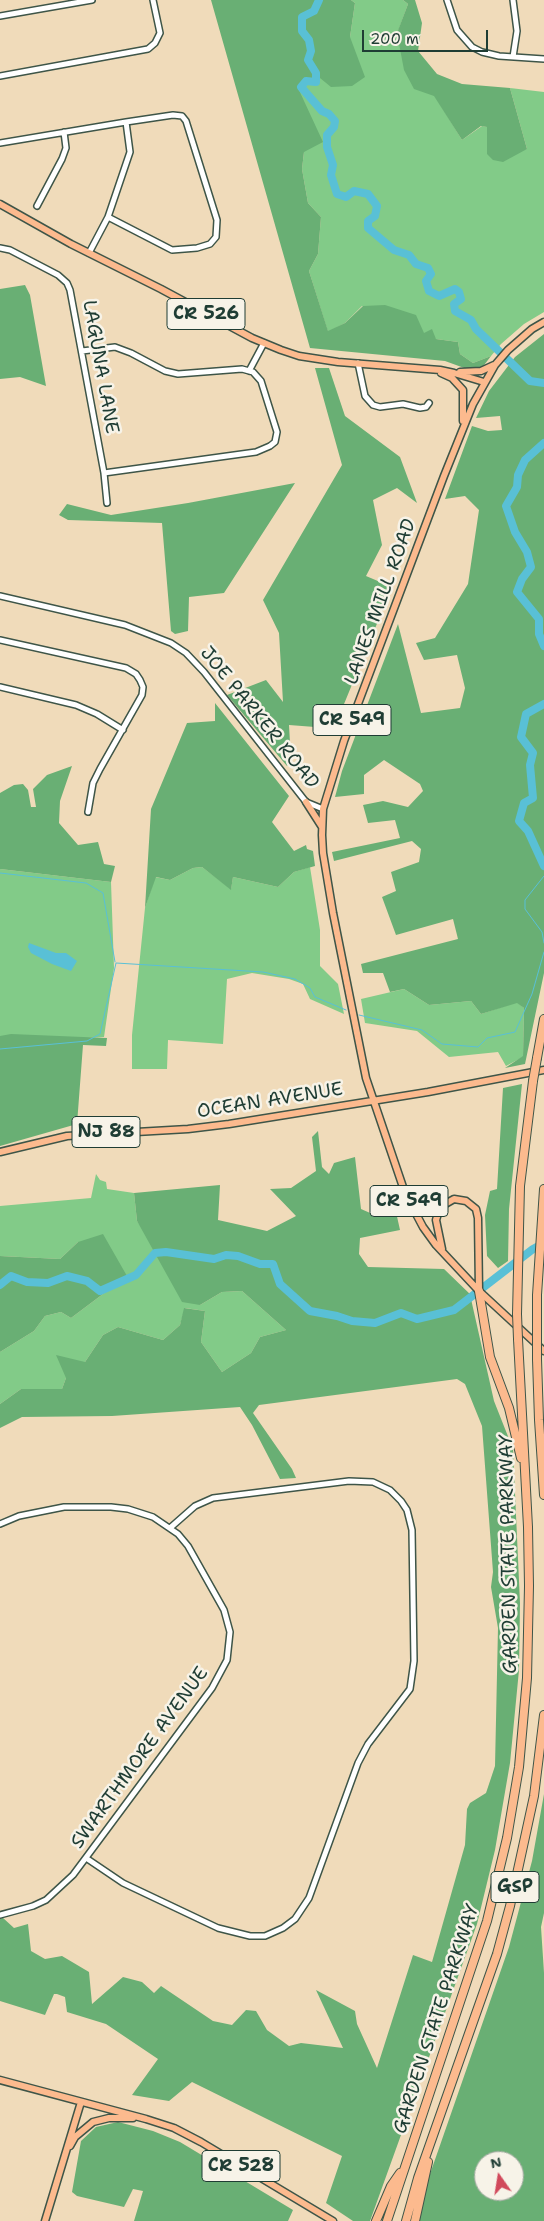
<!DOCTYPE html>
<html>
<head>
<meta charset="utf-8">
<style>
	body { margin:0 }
	#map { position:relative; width:544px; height:2221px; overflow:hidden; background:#f0dbba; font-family:"Shantell Sans",sans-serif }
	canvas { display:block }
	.north { position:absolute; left:474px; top:2151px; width:50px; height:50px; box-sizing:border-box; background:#f7f3e8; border:1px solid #a1aaa0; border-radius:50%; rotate:347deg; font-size:14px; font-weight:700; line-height:20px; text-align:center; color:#1f3d34 }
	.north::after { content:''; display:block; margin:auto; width:18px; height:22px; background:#d1495b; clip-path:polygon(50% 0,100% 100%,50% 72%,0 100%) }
	.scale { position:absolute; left:362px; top:30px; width:126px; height:22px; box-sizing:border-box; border:2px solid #1f3d34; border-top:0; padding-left:6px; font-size:15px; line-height:18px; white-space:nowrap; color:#1f3d34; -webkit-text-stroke:4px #f7f3e8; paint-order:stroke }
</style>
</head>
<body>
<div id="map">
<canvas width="544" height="2221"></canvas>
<div class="north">N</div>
<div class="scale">200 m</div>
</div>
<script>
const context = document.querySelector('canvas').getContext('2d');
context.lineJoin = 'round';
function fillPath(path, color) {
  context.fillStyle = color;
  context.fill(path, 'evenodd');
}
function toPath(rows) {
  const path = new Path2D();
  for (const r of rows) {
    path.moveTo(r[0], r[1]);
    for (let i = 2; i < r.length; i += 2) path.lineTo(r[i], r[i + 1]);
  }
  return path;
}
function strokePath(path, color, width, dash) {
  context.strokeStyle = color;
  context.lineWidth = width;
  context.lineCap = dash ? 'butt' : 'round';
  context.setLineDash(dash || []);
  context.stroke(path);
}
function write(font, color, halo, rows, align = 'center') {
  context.font = font + ' "Shantell Sans",sans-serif';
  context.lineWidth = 5;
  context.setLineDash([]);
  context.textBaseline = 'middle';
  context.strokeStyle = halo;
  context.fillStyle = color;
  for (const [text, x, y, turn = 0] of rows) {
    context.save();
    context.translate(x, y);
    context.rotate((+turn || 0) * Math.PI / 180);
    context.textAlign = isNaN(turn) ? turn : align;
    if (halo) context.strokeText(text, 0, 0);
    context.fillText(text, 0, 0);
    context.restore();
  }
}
fillPath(toPath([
	[351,0,403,0,408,4,397,34,462,140,482,126,487,127,487,154,527,149,510,88,544,92,544,312,524,324,501,344,491,356,473,363,460,354,458,342,436,339,362,306,345,323,328,332,309,271,318,254,321,217,308,203,302,169,304,152,298,88,301,82,320,78,350,37,355,3],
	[202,867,231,889,233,877,278,887,294,872,310,867,320,930,320,966,338,984,344,1014,310,999,303,984,289,979,252,973,227,979,223,1044,168,1040,167,1069,132,1069,132,1035,145,908,155,877,170,880,193,868],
	[0,869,111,882,114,968,104,1037,0,1043],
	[404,989,429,1005,471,1001,481,1014,517,1002,524,1008,523,1057,506,1066,498,1052,449,1057,417,1031,365,1023,361,999],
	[96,1174,100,1180,106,1182,107,1189,134,1193,137,1221,200,1305,222,1292,242,1291,286,1330,260,1337,251,1353,222,1372,201,1342,205,1311,185,1308,180,1325,163,1340,118,1327,103,1335,85,1362,66,1378,62,1389,21,1389,0,1404,0,1352,34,1331,45,1316,61,1312,71,1318,127,1276,78,1242,60,1259,0,1256,0,1206,91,1198]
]), '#82cb88');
fillPath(toPath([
	[211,0,351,0,355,3,350,37,365,77,352,86,331,87,320,78,316,85,301,82,298,88,323,142,304,152,302,169,308,203,321,217,318,254,309,271,328,331,345,323,363,306,385,305,416,315,424,333,432,329,436,339,458,342,460,354,473,363,491,356,478,373,445,361,310,348],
	[403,0,415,0,422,23,418,51,437,74,462,84,510,88,527,149,503,162,493,160,487,154,487,127,481,126,462,140,434,96,414,89,404,70,397,33,408,4],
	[25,285,30,295,46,386,20,377,0,379,0,289],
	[544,334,544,973,525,1064,505,1068,523,1056,524,1008,517,1003,481,1014,471,1001,429,1005,404,989,390,992,383,973,363,973,361,964,458,939,453,919,396,935,382,897,396,891,391,872,419,862,421,849,412,841,334,861,332,852,400,838,395,820,368,823,363,805,383,801,408,807,423,791,420,784,384,760,364,775,364,794,335,797,342,771,398,624,421,713,460,708,465,688,457,655,424,660,416,643,435,638,468,584,479,510,465,496,445,499,472,426,488,431,502,430,500,416,476,418,489,391,515,357],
	[315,368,329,368,345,416,400,457,417,503,397,488,373,500,382,545,366,576,392,587,335,726,328,728,289,725,291,761,287,766,227,695,266,680,283,702,279,633,263,600,342,465],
	[295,483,224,593,189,597,188,631,175,634,171,631,162,523,68,520,59,515,67,504,111,515,188,503],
	[215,703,289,796,272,822,294,851,306,845,307,849,313,851,315,866,294,872,278,887,233,877,231,890,202,867,193,868,170,880,156,877,145,908,151,809,187,723,215,721],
	[72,766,60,801,59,823,78,845,98,842,104,864,115,866,111,882,0,869,0,793,14,785,23,784,28,790,31,807,36,807,33,789,47,775],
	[11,1034,107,1038,106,1046,83,1045,77,1124,0,1146,0,1036],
	[522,1084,509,1209,508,1261,498,1268,487,1256,485,1215,490,1191,497,1189,503,1088],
	[318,1131,322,1167,329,1174,334,1163,355,1157,361,1209,377,1216,396,1212,400,1230,360,1238,359,1254,368,1267,444,1269,473,1297,471,1299,494,1401,513,1449,520,1603,519,1670,510,1763,495,1850,477,1924,370,2221,353,2221,326,2203,342,2156,192,2082,169,2101,132,2095,158,2059,106,2024,67,2012,65,1997,57,1994,54,1994,45,2015,0,2001,0,1919,2,1917,14,1928,28,1924,31,1951,45,1959,62,1956,89,1972,92,2004,123,1977,142,1982,154,1993,161,1986,213,2021,232,2025,246,2010,256,2011,267,2030,289,2046,301,2043,343,2048,316,1990,355,2011,357,2024,377,2068,413,1955,432,1962,465,1845,467,1809,470,1803,486,1793,495,1766,498,1628,491,1587,493,1572,482,1426,465,1384,457,1379,259,1405,253,1413,292,1469,296,1478,280,1479,252,1425,240,1407,112,1416,22,1417,0,1428,0,1404,21,1389,62,1389,66,1378,56,1355,85,1362,103,1335,118,1327,163,1340,180,1325,184,1308,205,1311,201,1342,222,1372,251,1353,260,1337,286,1330,242,1291,222,1292,200,1305,182,1302,137,1221,134,1193,220,1185,218,1220,267,1231,296,1216,270,1189,291,1188,316,1171,312,1137],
	[103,1234,127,1276,71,1318,61,1312,45,1316,34,1331,0,1352,0,1256,60,1259,78,1242],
	[544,1794,544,1913,541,1927,544,1973,544,2221,417,2221,430,2174,509,1947,532,1861],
	[484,2161,514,2161,514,2191,484,2191],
	[118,2122,153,2131,180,2142,293,2210,288,2221,134,2221,143,2191,133,2189,124,2207,77,2196,72,2192,81,2141,96,2127]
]), '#69af74');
fillPath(toPath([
	[29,943,56,953,66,953,77,961,71,971,52,964,31,953,28,947]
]), '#59c0d6');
strokePath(toPath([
	[0,873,86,883,103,893,115,962],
	[544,876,525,900,525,909,542,932,544,943],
	[359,1015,422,1030,442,1044,478,1047,487,1038,515,1032,532,994,544,952],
	[0,1049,87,1041,100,1034,116,963,263,972,295,979,310,988,315,997,346,1010]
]), '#59c0d6', 1);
strokePath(toPath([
	[319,0,314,11,302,17,302,31,309,40,311,51,308,60,316,73,316,82,306,81,301,87,322,111,329,114,335,121,334,127,327,135,327,147,333,165,331,175,337,194,346,197,354,191,368,194,377,206,375,216,368,221,368,228,394,250,409,255,416,264,428,268,431,274,426,281,429,291,439,296,455,289,459,292,461,299,454,304,455,311,471,320,476,329,530,381,544,383],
	[544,443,525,460,518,475,517,487,506,506,515,532,527,552,531,567,522,579,517,592,539,619,539,634,544,646],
	[544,704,526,714,521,737,533,753,530,765,533,798,524,803,519,821,528,831,544,866],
	[0,1285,11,1276,27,1282,48,1283,67,1276,87,1281,100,1291,136,1275,155,1253,166,1252,214,1259,226,1255,238,1256,260,1264,273,1264,280,1284,310,1311,337,1316,352,1321,375,1323,401,1313,417,1319,454,1310,533,1249,544,1243]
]), '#59c0d6', 8);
const minor = toPath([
	[447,0,457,30,472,47,482,52,499,56,544,59],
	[513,0,517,31,513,57],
	[0,16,92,0],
	[0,76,148,49,155,43,160,33,153,0],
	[0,143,126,122,173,115,182,116,186,121,217,220,216,237,210,244,197,248,172,250,108,217],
	[37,206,62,159,66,148,64,132],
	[0,248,10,250,58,275,67,283,70,290,104,473,107,503],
	[89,253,108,217,130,152,126,122],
	[82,351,115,347,131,353,165,371,178,374,242,369,253,372,261,381,277,432,275,442,270,446,256,452,104,473],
	[358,363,365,396,373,405,380,407,403,404,420,408,426,407,429,403],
	[249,371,264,343],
	[0,596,125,625,171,643,186,653,204,672,306,802,323,809],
	[0,640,126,668,136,674,140,680,143,687,142,695,100,769,93,783,88,812],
	[0,687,76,705,97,714,123,730],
	[0,1524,19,1516,64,1507,111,1507,128,1509,153,1517,178,1534,188,1546,224,1610,230,1632,227,1660,212,1688,73,1875,46,1900,33,1906,0,1915],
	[86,1858,123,1883,218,1928,250,1936,265,1936,283,1928,295,1919,309,1898,358,1763,368,1744,410,1689,414,1661,412,1530,407,1510,401,1501,390,1490,373,1482,349,1481,213,1498,195,1506,170,1528]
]);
const major = toPath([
	[0,204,71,244,161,289,252,338,281,350,299,356,338,362,440,370,454,373,484,382],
	[544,322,532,329,508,350,495,365,473,404,444,476,344,741,323,809,322,835,323,853,333,913,366,1078,405,1193,423,1227,436,1245,479,1291,544,1351],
	[460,372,481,371,494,365],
	[441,373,452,378,463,390,463,421],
	[306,802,322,827],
	[0,1152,67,1136,188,1129,229,1124,428,1092,544,1070],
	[442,1249,436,1220,440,1207,454,1199,466,1201,476,1209,478,1218,479,1291],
	[0,2080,146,2119,174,2128,201,2142,333,2221],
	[70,2146,75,2137,93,2122,109,2118,133,2118],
	[45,2221,81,2102]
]);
const highway = toPath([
	[537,1058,544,1019],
	[479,1291,490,1357,509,1408,521,1458],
	[517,1314,520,1186,533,1081],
	[537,1332,537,1295,544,1189],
	[537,1359,539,1420,544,1495],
	[376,2221,391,2186,400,2173],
	[387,2221,487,1921,507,1838,519,1767,527,1678,529,1586,528,1527,518,1339],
	[406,2221,418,2178,497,1954,510,1906,534,1796,544,1715],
	[415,2221,428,2162]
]);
strokePath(minor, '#3e5548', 8);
strokePath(major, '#3e5548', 9);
strokePath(highway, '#3e5548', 10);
strokePath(minor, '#fff', 5);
strokePath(major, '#fcba8e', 6);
strokePath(highway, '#fcba8e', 8);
const highwayBridge = toPath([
	[533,1081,537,1058],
	[517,1314,518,1339],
	[537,1359,537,1332]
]);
strokePath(highwayBridge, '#3e5548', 10, []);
strokePath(highwayBridge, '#fcba8e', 8);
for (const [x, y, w] of [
	[206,314,78],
	[352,720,78],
	[106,1132,68],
	[409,1201,78],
	[515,1887,48],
	[241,2166,78]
]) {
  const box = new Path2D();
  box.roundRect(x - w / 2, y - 15.5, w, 31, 4);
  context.fillStyle = '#f7f3e8';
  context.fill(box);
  strokePath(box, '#1f3d34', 1);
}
write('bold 18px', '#1f3d34', null, [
	["CR 526",206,314],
	["CR 549",352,720],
	["NJ 88",106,1132],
	["CR 549",409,1201],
	["GSP",515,1887],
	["CR 528",241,2166]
]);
write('19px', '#1f3d34', '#f7f3e8', [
	["LAGUNA LANE",100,367,80],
	["LANES MILL ROAD",381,602,-70],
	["JOE PARKER ROAD",259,718,51],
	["OCEAN AVENUE",270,1101,-9],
	["GARDEN STATE PARKWAY",509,1554,-91],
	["SWARTHMORE AVENUE",140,1758,-54],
	["GARDEN STATE PARKWAY",437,2019,-72]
]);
</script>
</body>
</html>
